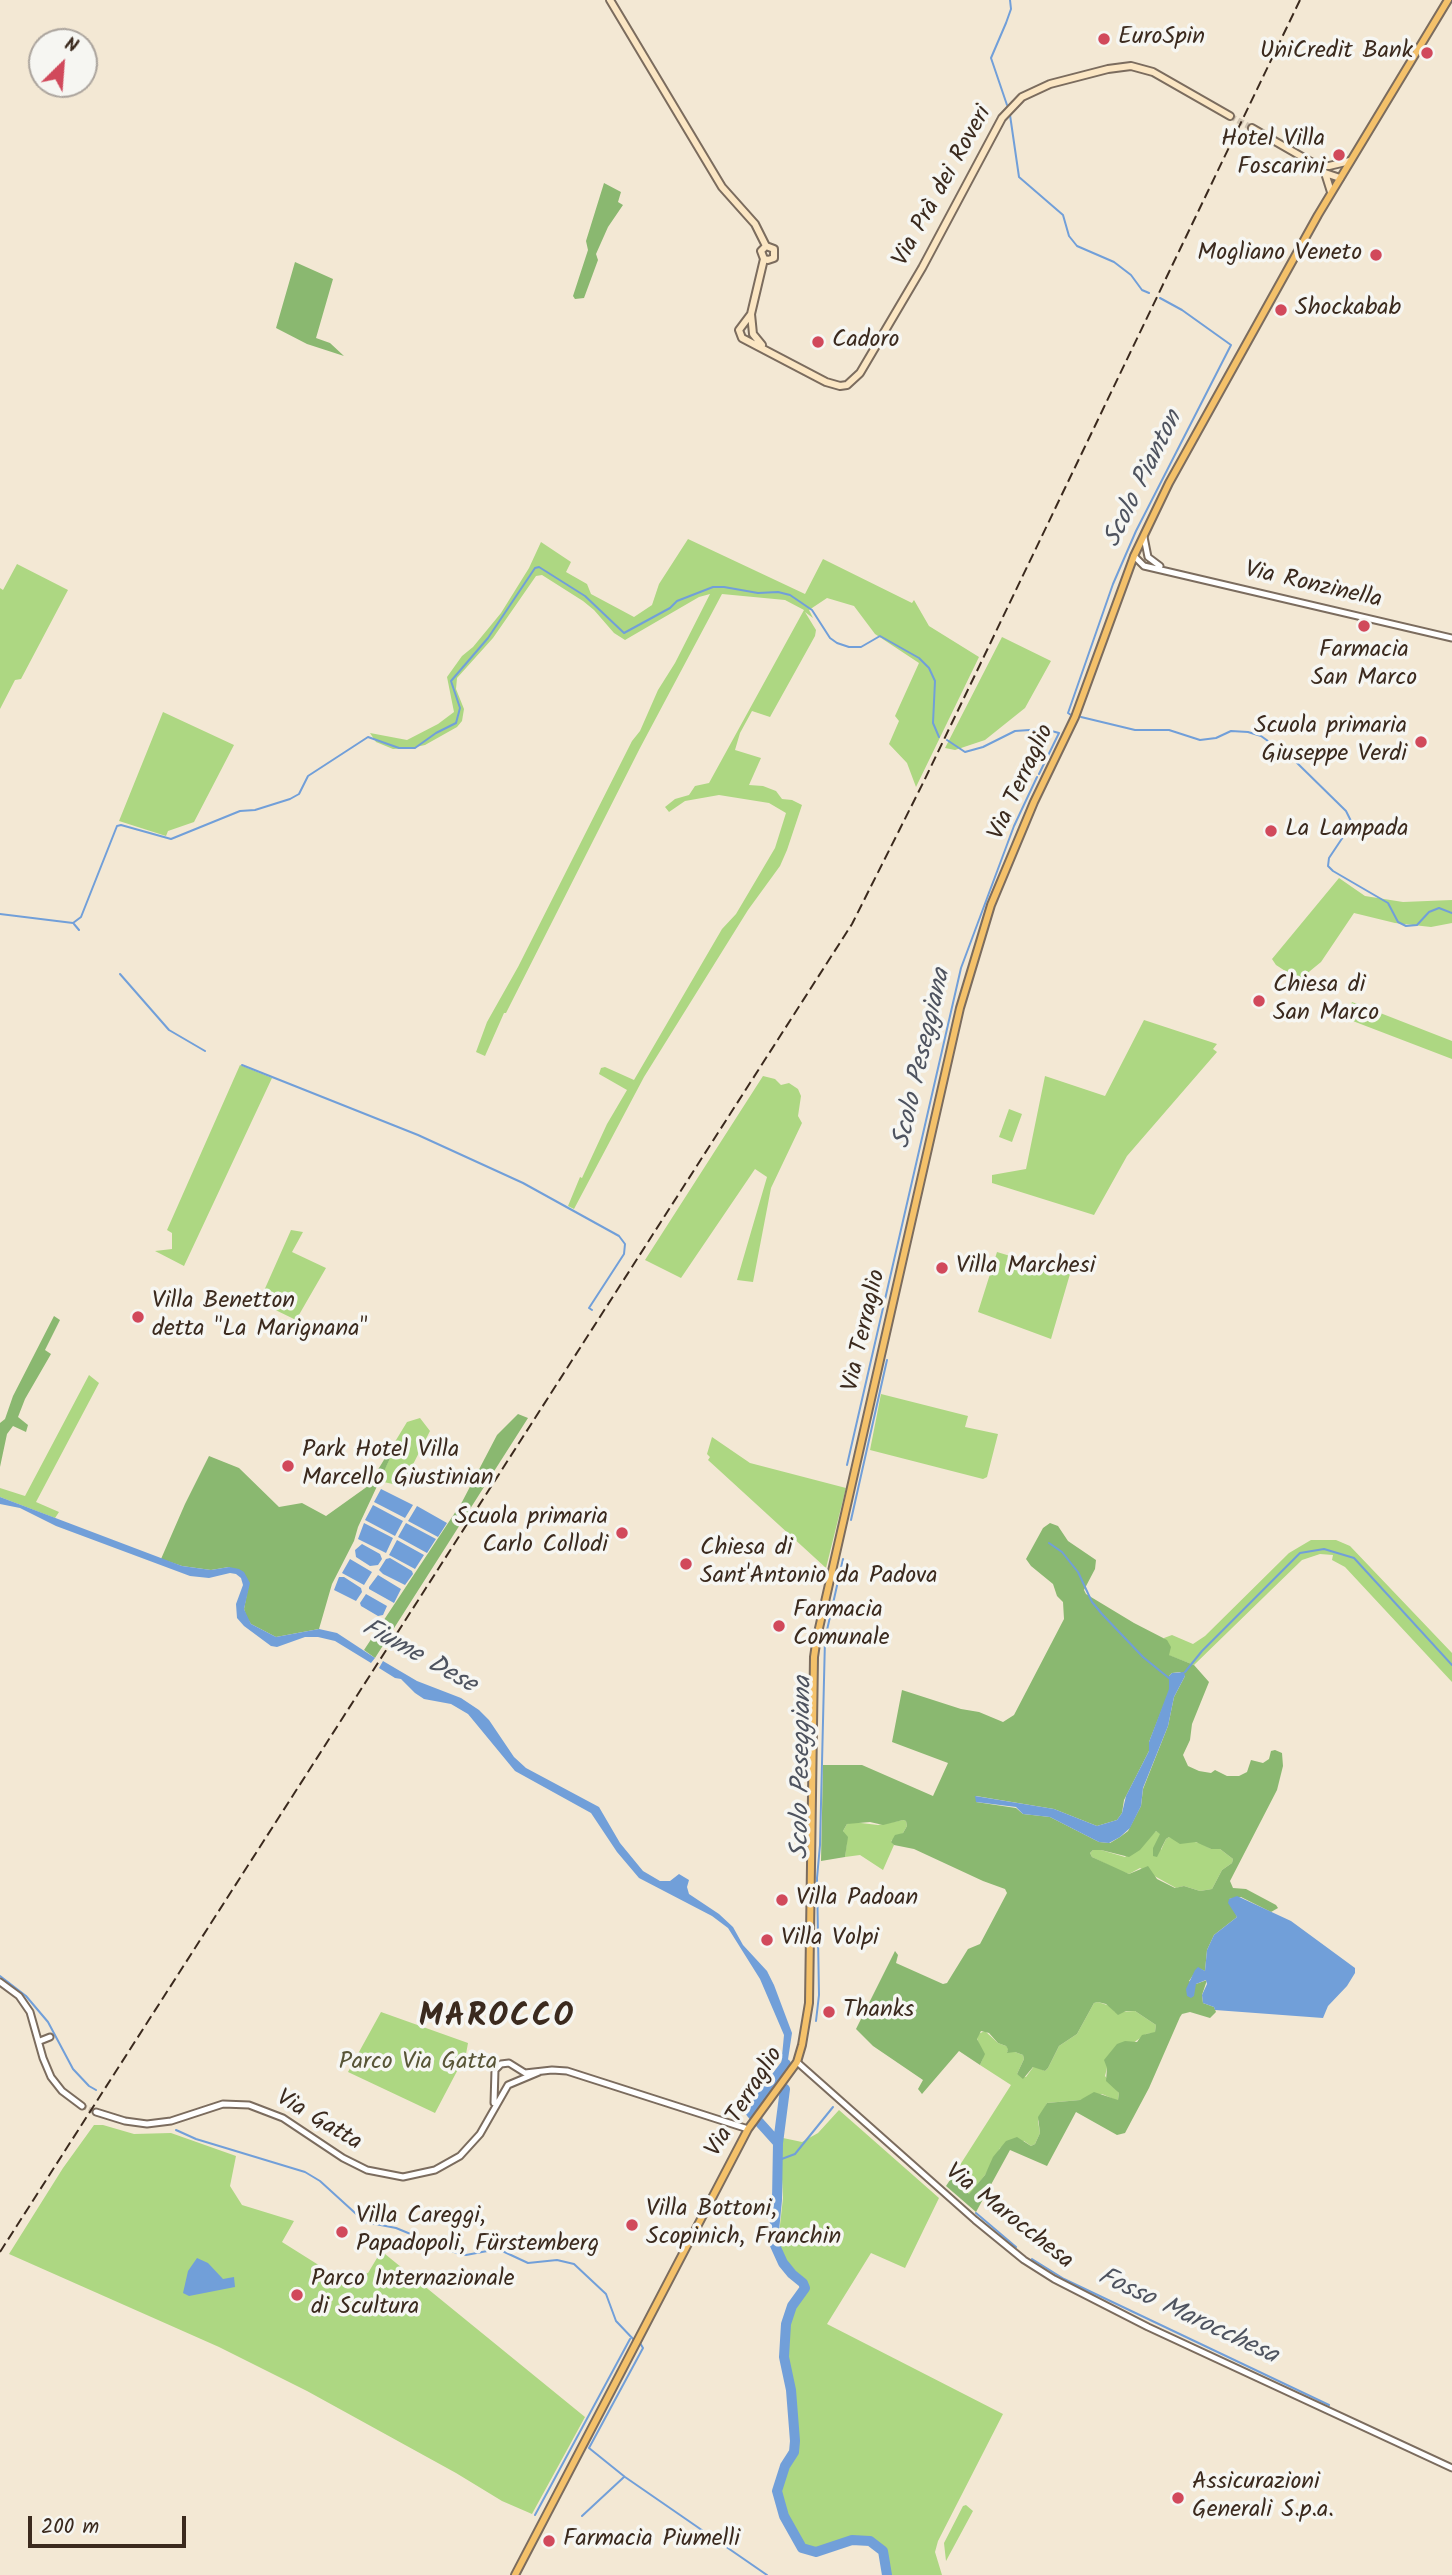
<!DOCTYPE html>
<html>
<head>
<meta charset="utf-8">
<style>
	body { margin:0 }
	#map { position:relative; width:1452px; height:2575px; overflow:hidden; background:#f3e8d4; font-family:Kalam,sans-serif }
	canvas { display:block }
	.north { position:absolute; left:28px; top:28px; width:70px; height:70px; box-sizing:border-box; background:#f6f6f2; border:2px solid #aba49d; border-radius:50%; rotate:25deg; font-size:19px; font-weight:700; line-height:28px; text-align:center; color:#3b2a1e }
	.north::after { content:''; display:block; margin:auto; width:24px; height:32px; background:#d1495b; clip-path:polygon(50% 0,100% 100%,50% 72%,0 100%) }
	.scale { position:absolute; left:28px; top:2516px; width:158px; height:32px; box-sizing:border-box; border:4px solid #3b2a1e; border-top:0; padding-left:9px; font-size:21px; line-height:24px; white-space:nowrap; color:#3b2a1e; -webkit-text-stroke:5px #f6f6f2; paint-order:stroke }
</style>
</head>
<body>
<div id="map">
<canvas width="1452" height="2575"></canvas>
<div class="north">N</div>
<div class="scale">200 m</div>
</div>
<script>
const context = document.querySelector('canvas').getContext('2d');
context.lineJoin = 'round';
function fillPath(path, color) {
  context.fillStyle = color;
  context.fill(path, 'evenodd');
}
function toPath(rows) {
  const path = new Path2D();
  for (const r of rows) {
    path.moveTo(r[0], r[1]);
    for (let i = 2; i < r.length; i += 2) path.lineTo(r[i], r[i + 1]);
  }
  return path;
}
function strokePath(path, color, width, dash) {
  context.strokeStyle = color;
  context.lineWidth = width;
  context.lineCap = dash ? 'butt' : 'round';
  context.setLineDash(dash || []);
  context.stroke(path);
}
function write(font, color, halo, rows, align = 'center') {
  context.font = font + ' Kalam,sans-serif';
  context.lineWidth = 7;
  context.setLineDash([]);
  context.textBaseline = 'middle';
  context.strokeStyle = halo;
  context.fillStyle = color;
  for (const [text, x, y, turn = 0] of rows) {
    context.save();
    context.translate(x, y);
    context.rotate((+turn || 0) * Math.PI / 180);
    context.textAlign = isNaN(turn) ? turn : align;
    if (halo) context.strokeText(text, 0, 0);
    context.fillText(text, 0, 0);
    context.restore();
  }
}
fillPath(toPath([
	[688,539,805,594,823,559,912,603,914,600,929,626,979,657,916,787,907,763,889,744,899,721,895,716,919,663,875,634,854,606,827,598,809,610,813,618,805,612,816,630,815,636,770,717,752,711,740,733,735,750,761,758,749,785,763,786,776,791,782,799,792,800,802,805,787,850,780,866,748,910,644,1077,574,1209,568,1206,580,1177,582,1178,607,1124,627,1090,599,1074,601,1068,605,1067,634,1080,722,929,736,914,775,848,786,813,769,803,719,795,685,801,669,812,665,807,675,799,689,795,695,786,709,783,804,610,785,600,722,594,640,748,506,1013,504,1013,485,1056,476,1052,487,1022,518,967,632,741,640,731,658,690,675,663,710,594,699,597,625,640,614,633,594,610,583,601,542,575,536,576,493,638,457,678,456,689,464,709,462,721,457,727,425,745,411,748,393,749,376,742,370,733,407,740,438,724,454,712,447,677,462,656,473,647,501,613,529,568,541,542,571,562,566,572,587,584,591,594,634,617,652,605,659,584],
	[17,564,68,590,21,679,15,680,0,709,0,588,3,590],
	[1002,637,1051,661,1025,708,985,740,955,750,945,748],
	[163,712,234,745,194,822,168,831,166,836,119,821],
	[1339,878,1365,896,1403,902,1452,900,1452,923,1431,927,1395,923,1354,913,1321,962,1299,980,1276,965,1272,959],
	[1352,1002,1452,1041,1452,1059,1345,1018],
	[1144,1020,1217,1044,1213,1049,1217,1052,1127,1156,1094,1215,992,1183,992,1175,1026,1169,1045,1076,1105,1096],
	[240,1065,272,1078,184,1266,155,1251,172,1249,172,1233,167,1230],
	[763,1076,775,1079,781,1085,789,1083,798,1089,801,1096,798,1116,802,1123,771,1188,753,1282,737,1280,767,1177,755,1169,681,1278,645,1260],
	[1009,1109,1022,1114,1012,1142,999,1137],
	[291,1230,303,1232,292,1252,326,1268,296,1320,259,1302],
	[997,1252,1070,1274,1051,1339,978,1312],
	[89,1375,99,1383,36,1502,59,1512,55,1518,0,1497,0,1488,25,1496],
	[881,1394,968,1416,965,1427,998,1434,987,1477,983,1479,870,1450],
	[420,1418,430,1431,402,1486,379,1481,393,1452,393,1445,407,1422],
	[712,1437,750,1463,846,1488,826,1568,708,1460,710,1457,707,1454],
	[1311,1540,1336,1540,1350,1546,1452,1653,1452,1682,1345,1567,1332,1560,1333,1555,1320,1554,1302,1560,1194,1665,1168,1655,1164,1638,1172,1635,1193,1644,1205,1636,1289,1553],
	[903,1820,906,1821,907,1826,903,1833,891,1841,894,1845,883,1870,860,1855,845,1857,847,1841,843,1831,847,1824,852,1822,878,1825],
	[1156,1831,1160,1833,1161,1850,1166,1839,1169,1837,1200,1843,1211,1849,1220,1849,1233,1859,1232,1863,1222,1870,1212,1889,1200,1891,1184,1886,1176,1888,1140,1868,1129,1874,1120,1871,1092,1857,1090,1853,1093,1850,1101,1850,1125,1857],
	[1098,2002,1110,2006,1115,2012,1135,2011,1156,2025,1155,2033,1146,2034,1133,2043,1107,2068,1105,2076,1119,2093,1118,2101,1102,2094,1080,2100,1047,2103,1038,2121,1040,2133,1035,2144,1031,2146,1024,2141,1000,2148,985,2175,969,2195,966,2193,964,2173,960,2165,1011,2085,980,2065,983,2058,977,2038,978,2034,985,2031,998,2043,1006,2046,1009,2049,1007,2052,1015,2052,1023,2055,1024,2059,1017,2074,1026,2077,1034,2066,1045,2071,1048,2068,1059,2046,1077,2034,1094,2003],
	[381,2012,468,2043,466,2054,435,2113,348,2072],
	[788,2090,783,2138,802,2142,818,2133,839,2110,939,2198,905,2268,871,2253,827,2324,1003,2414,938,2541,935,2552,942,2575,884,2575,879,2550,865,2544,853,2544,821,2554,806,2554,796,2546,781,2519,774,2495,778,2476,790,2449,791,2432,786,2373,789,2326,792,2313,808,2289,806,2282,787,2262,778,2243,783,2198,780,2142],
	[94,2125,103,2125,134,2134,171,2133,236,2156,230,2186,242,2205,294,2221,282,2242,352,2286,359,2274,368,2273,380,2253,385,2254,585,2417,532,2514,502,2501,456,2473,307,2391,219,2347,9,2254,63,2168],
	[966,2505,973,2511,946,2561,944,2543,963,2506]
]), '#add782');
fillPath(toPath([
	[604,183,621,192,618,202,623,205,608,227,596,254,598,260,584,298,575,299,573,296,588,250,586,241],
	[295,262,333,279,316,338,330,343,344,356,307,344,276,328],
	[54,1316,60,1320,45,1350,51,1354,25,1399,18,1417,28,1425,26,1432,13,1426,7,1434,0,1467,0,1423,5,1419,13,1396],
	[518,1414,528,1418,375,1658,364,1650,462,1502,497,1435],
	[393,1445,393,1452,358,1527,354,1541,332,1584,319,1629,276,1637,251,1624,247,1618,244,1609,249,1583,229,1567,211,1570,182,1566,161,1559,185,1504,209,1456,239,1468,279,1507,302,1503,326,1516,368,1486],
	[1050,1523,1058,1526,1068,1541,1096,1560,1095,1569,1084,1590,1086,1594,1134,1623,1167,1640,1171,1647,1169,1655,1194,1665,1209,1682,1192,1724,1190,1740,1183,1755,1188,1766,1199,1771,1211,1773,1215,1770,1227,1776,1239,1776,1247,1772,1251,1760,1263,1763,1269,1759,1271,1751,1275,1750,1282,1753,1283,1766,1277,1790,1230,1881,1233,1888,1246,1889,1276,1905,1278,1908,1271,1912,1241,1897,1229,1899,1237,1917,1214,1935,1207,1950,1205,1971,1198,1968,1189,1981,1196,1984,1207,1980,1202,1995,1203,2003,1214,2007,1216,2012,1210,2018,1190,2012,1182,2014,1180,2017,1149,2088,1125,2133,1117,2135,1076,2112,1047,2166,1010,2150,976,2212,946,2186,960,2165,964,2173,964,2190,969,2194,985,2175,993,2157,1006,2141,1017,2137,1031,2146,1035,2144,1040,2133,1038,2117,1047,2103,1080,2100,1094,2092,1118,2100,1119,2093,1106,2081,1107,2068,1104,2060,1117,2044,1125,2041,1137,2042,1142,2035,1155,2032,1156,2025,1135,2011,1126,2011,1118,2015,1106,2004,1098,2002,1094,2003,1077,2034,1059,2046,1048,2068,1045,2071,1033,2067,1023,2079,1017,2074,1024,2059,1023,2055,1015,2052,1007,2053,1008,2049,1006,2046,998,2043,989,2033,981,2031,977,2039,985,2054,980,2065,959,2051,922,2094,918,2089,923,2080,873,2046,856,2029,895,1951,898,1955,896,1963,943,1984,947,1983,968,1949,980,1944,1007,1893,1005,1889,983,1881,914,1849,894,1845,891,1842,895,1835,903,1833,907,1826,906,1821,903,1820,883,1825,870,1822,847,1824,843,1831,848,1837,845,1857,821,1861,823,1765,862,1765,933,1796,948,1763,892,1742,902,1690,961,1709,979,1712,1003,1722,1014,1715,1064,1619,1063,1602,1057,1596,1053,1584,1031,1566,1026,1559,1043,1528],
	[1180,1672,1185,1676,1174,1697,1168,1726,1143,1789,1141,1806,1128,1831,1120,1837,1110,1843,1099,1842,1050,1817,1023,1814,1016,1808,976,1802,976,1796,1054,1809,1097,1826,1117,1820,1122,1813,1124,1800,1149,1751,1149,1742,1170,1689,1169,1676,1172,1673],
	[1156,1831,1160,1834,1153,1848,1153,1856,1157,1857,1166,1839,1169,1837,1180,1844,1196,1842,1211,1849,1220,1849,1233,1859,1232,1863,1222,1870,1212,1889,1200,1891,1184,1886,1175,1888,1157,1879,1148,1866,1129,1874,1092,1857,1090,1853,1093,1850,1101,1850,1129,1857,1140,1850]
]), '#8ab870');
fillPath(toPath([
	[381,1489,413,1505,405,1518,374,1502],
	[0,1497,182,1566,211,1570,229,1567,239,1569,244,1572,250,1583,244,1609,251,1624,276,1637,319,1629,337,1633,375,1658,371,1663,335,1641,318,1637,305,1637,277,1647,271,1646,244,1626,237,1618,236,1604,243,1585,241,1578,236,1574,230,1573,209,1578,190,1576,56,1526,20,1508,0,1504],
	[373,1505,403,1521,395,1536,365,1520],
	[417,1506,447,1523,438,1537,408,1521],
	[364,1523,393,1538,386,1553,358,1539],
	[406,1523,436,1539,427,1553,398,1537],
	[397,1540,424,1555,415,1569,389,1555],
	[362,1544,380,1554,382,1559,378,1565,370,1566,356,1557,355,1550],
	[390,1558,412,1571,413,1574,405,1585,383,1574,379,1570,386,1559],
	[350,1559,372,1572,364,1585,342,1573],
	[378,1575,401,1589,394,1603,369,1589,369,1587],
	[339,1577,344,1577,361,1588,362,1592,356,1601,334,1590],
	[366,1594,387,1606,383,1615,378,1616,361,1606,360,1603],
	[383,1661,417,1681,461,1698,479,1710,489,1720,514,1757,526,1768,599,1807,620,1843,643,1871,660,1881,670,1881,679,1874,689,1880,687,1887,689,1894,719,1914,733,1927,743,1945,767,1971,774,1985,792,2033,787,2066,780,2077,784,2035,760,1979,728,1928,712,1916,639,1878,617,1852,591,1813,515,1771,468,1714,451,1704,424,1699,415,1693,401,1679,395,1678,379,1668],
	[1184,1672,1185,1676,1174,1697,1168,1726,1143,1788,1141,1806,1130,1828,1120,1837,1109,1843,1099,1842,1050,1817,1023,1814,1016,1807,976,1802,975,1796,1054,1809,1097,1826,1117,1820,1122,1813,1126,1796,1149,1751,1149,1742,1169,1689,1169,1676,1172,1673],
	[1237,1896,1291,1921,1355,1968,1355,1973,1347,1986,1328,2006,1323,2018,1215,2010,1214,2007,1203,2003,1202,1995,1207,1984,1206,1980,1196,1984,1194,1996,1191,1998,1187,1996,1186,1989,1195,1970,1198,1967,1205,1971,1207,1950,1214,1935,1237,1917,1228,1903,1229,1899],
	[197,2258,208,2263,223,2279,234,2277,235,2287,189,2296,183,2293,188,2271]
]), '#719fd9');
strokePath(toPath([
	[1007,105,991,58,1006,23,1011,9,1010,0],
	[1010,115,1019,177,1063,215,1069,236,1077,246,1114,262,1131,275,1142,290,1149,293],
	[1071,715,1068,713,1113,584,1136,531,1231,345,1182,310,1160,298],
	[1081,717,1135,730,1169,730,1200,740,1216,738,1231,731,1248,732,1261,736,1293,759,1346,811,1351,821,1347,831,1329,858,1328,866,1333,871,1388,903,1398,922,1406,926,1417,925,1429,912,1439,908,1452,913],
	[947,740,965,752,983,747,1015,731,1044,729,1059,733,1039,774],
	[0,914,73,923,81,917,117,826,121,825,171,839,240,811,255,810,290,799,299,794,308,776,368,737,399,748,415,748,436,733,456,723,460,708,451,681,488,638,535,568,539,567,585,596,624,633,670,608,677,601,713,587,724,587,758,593,778,592,790,595,812,610,830,638,837,643,849,647,861,647,880,636,919,658,929,668,935,681,933,723,939,737],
	[74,924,79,930],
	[120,974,169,1030,205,1051],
	[242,1065,418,1135,523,1183,619,1236,625,1244,624,1254,589,1308,592,1310],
	[847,1465,961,968,1014,826,1037,777],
	[851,1520,887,1360],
	[1049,1543,1062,1552,1078,1572,1092,1602,1102,1614,1143,1657,1170,1679],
	[1185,1672,1202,1651,1300,1553,1324,1549,1354,1558,1452,1665],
	[0,1976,26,1996,48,2022,73,2069,89,2086,96,2090],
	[816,2021,819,1995,817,1878,820,1845,825,1639,843,1559],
	[176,2130,196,2139,305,2172,320,2181,365,2222,396,2228,459,2254,466,2255,498,2249,528,2263,557,2260,574,2264,606,2294,616,2321,635,2341],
	[779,2160,795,2154,833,2107],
	[976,2213,1016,2247],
	[1032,2259,1064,2279,1329,2405],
	[640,2343,643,2348,589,2448,625,2477,767,2575],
	[535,2515,630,2339],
	[582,2516,624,2477]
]), '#719fd9', 2);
strokePath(toPath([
	[785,2089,778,2143,777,2200,773,2241,783,2263,792,2274,803,2283,805,2288,792,2306,786,2324,784,2357,791,2390,795,2441,794,2452,785,2466,777,2491,784,2516,802,2548,816,2552,852,2540,870,2541,883,2551,887,2575],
	[778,2143,751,2113,752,2109,786,2064]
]), '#719fd9', 10);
strokePath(toPath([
	[82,2106,96,2112]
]), '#cec2b0', 5, [5, 2.5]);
strokePath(toPath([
	[1230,116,1252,128]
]), '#cec2b0', 6, [6, 3]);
const tertiary = toPath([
	[1144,537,1148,557,1160,566],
	[1134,556,1144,566,1452,638],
	[0,1982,19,1996,30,2012,43,2058,51,2077,62,2091,82,2106],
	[40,2041,50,2037],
	[797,2062,975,2220,1024,2260,1054,2279,1148,2327,1452,2468],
	[494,2103,495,2070,501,2064,509,2063,525,2073,552,2070,567,2071,748,2129],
	[96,2112,125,2121,147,2124,171,2121,223,2104,249,2105,283,2118,343,2158,367,2170,403,2177,435,2170,460,2156,480,2134,508,2085,539,2072]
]);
const secondary = toPath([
	[610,0,722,187,755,224,766,246,774,249,774,258,768,260,764,259],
	[1252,128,1318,166,1325,173,1340,178],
	[1318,166,1329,166,1350,161],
	[1325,173,1331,192],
	[751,314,739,330,742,338,826,382,840,386,847,385,860,373,922,268,1002,118,1022,97,1050,84,1108,69,1131,66,1153,72,1230,116],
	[762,345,753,334,751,314,764,259,761,251,766,246]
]);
const primary = toPath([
	[515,2575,748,2129,797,2062,802,2045,809,2003,814,1657,817,1637,960,1008,991,905,1034,802,1075,717,1134,556,1169,483,1318,215,1448,0]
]);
strokePath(tertiary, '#7b6c5e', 9);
strokePath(secondary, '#7b6c5e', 10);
strokePath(primary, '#7b6c5e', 10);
strokePath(tertiary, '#fff', 5);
strokePath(secondary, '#fbe6c3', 6);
strokePath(primary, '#f4c16a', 6);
strokePath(toPath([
	[0,2252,852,924,923,783,1300,0]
]), '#3b2a1e', 2, [10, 5]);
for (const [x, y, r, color] of [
	[1104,39,7,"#d1495b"],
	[1427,53,7,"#d1495b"],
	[1339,155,7,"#d1495b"],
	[1376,255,7,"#d1495b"],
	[1281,310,7,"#d1495b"],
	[818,342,7,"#d1495b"],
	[1364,626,7,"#d1495b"],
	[1421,742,7,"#d1495b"],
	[1271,831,7,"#d1495b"],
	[1259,1001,7,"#d1495b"],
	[942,1268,7,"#d1495b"],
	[138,1317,7,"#d1495b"],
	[288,1466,7,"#d1495b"],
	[622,1533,7,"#d1495b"],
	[686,1564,7,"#d1495b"],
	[779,1626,7,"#d1495b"],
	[782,1900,7,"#d1495b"],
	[767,1940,7,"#d1495b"],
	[829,2012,7,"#d1495b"],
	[632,2225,7,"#d1495b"],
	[342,2232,7,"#d1495b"],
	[297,2295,7,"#d1495b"],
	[1178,2498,7,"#d1495b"],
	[549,2541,7,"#d1495b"]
]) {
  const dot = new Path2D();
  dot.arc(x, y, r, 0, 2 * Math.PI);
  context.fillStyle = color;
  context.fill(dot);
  strokePath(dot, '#f6f6f2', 2.5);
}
write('24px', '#3b2a1e', '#f6f6f2', [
	["EuroSpin",1118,39],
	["UniCredit Bank",1413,53,"right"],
	["Hotel Villa",1325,141,"right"],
	["Foscarini",1325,169,"right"],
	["Mogliano Veneto",1362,255,"right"],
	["Shockabab",1295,310],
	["Cadoro",832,342],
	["Farmacia",1364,652,"center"],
	["San Marco",1364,680,"center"],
	["Scuola primaria",1407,728,"right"],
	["Giuseppe Verdi",1407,756,"right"],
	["La Lampada",1285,831],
	["Chiesa di",1273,987],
	["San Marco",1273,1015],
	["Villa Marchesi",956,1268],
	["Villa Benetton",152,1303],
	["detta \"La Marignana\"",152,1331],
	["Park Hotel Villa",302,1452],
	["Marcello Giustinian",302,1480],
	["Scuola primaria",608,1519,"right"],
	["Carlo Collodi",608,1547,"right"],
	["Chiesa di",700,1550],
	["Sant'Antonio da Padova",700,1578],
	["Farmacia",793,1612],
	["Comunale",793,1640],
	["Villa Padoan",796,1900],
	["Villa Volpi",781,1940],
	["Thanks",843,2012],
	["Villa Bottoni,",646,2211],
	["Scopinich, Franchin",646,2239],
	["Villa Careggi,",356,2218],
	["Papadopoli, Fürstemberg",356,2246],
	["Parco Internazionale",311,2281],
	["di Scultura",311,2309],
	["Assicurazioni",1192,2484],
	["Generali S.p.a.",1192,2512],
	["Farmacia Piumelli",563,2541]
], 'left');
write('24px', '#3b2a1e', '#f6f6f2', [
	["Via Prà dei Roveri",944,187,-61],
	["Via Ronzinella",1313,587,13],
	["Via Terraglio",1023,783,-65],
	["Via Terraglio",866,1331,-77],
	["Via Terraglio",746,2103,-58],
	["Via Gatta",318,2122,31],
	["Via Marocchesa",1008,2218,38]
]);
write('24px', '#585537', '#f6f6f2', [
	["Parco Via Gatta",418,2064]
]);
write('italic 26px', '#4e535f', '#f6f6f2', [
	["Scolo Pianton",1145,480,-64],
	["Scolo Peseggiana",924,1059,-77],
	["Fiume Dese",418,1658,29],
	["Scolo Peseggiana",804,1768,-89],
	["Fosso Marocchesa",1187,2318,25]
]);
context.letterSpacing = '2px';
write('bold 32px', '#3b2a1e', '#f6f6f2', [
	["MAROCCO",497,2020]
]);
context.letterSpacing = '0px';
</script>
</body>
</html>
